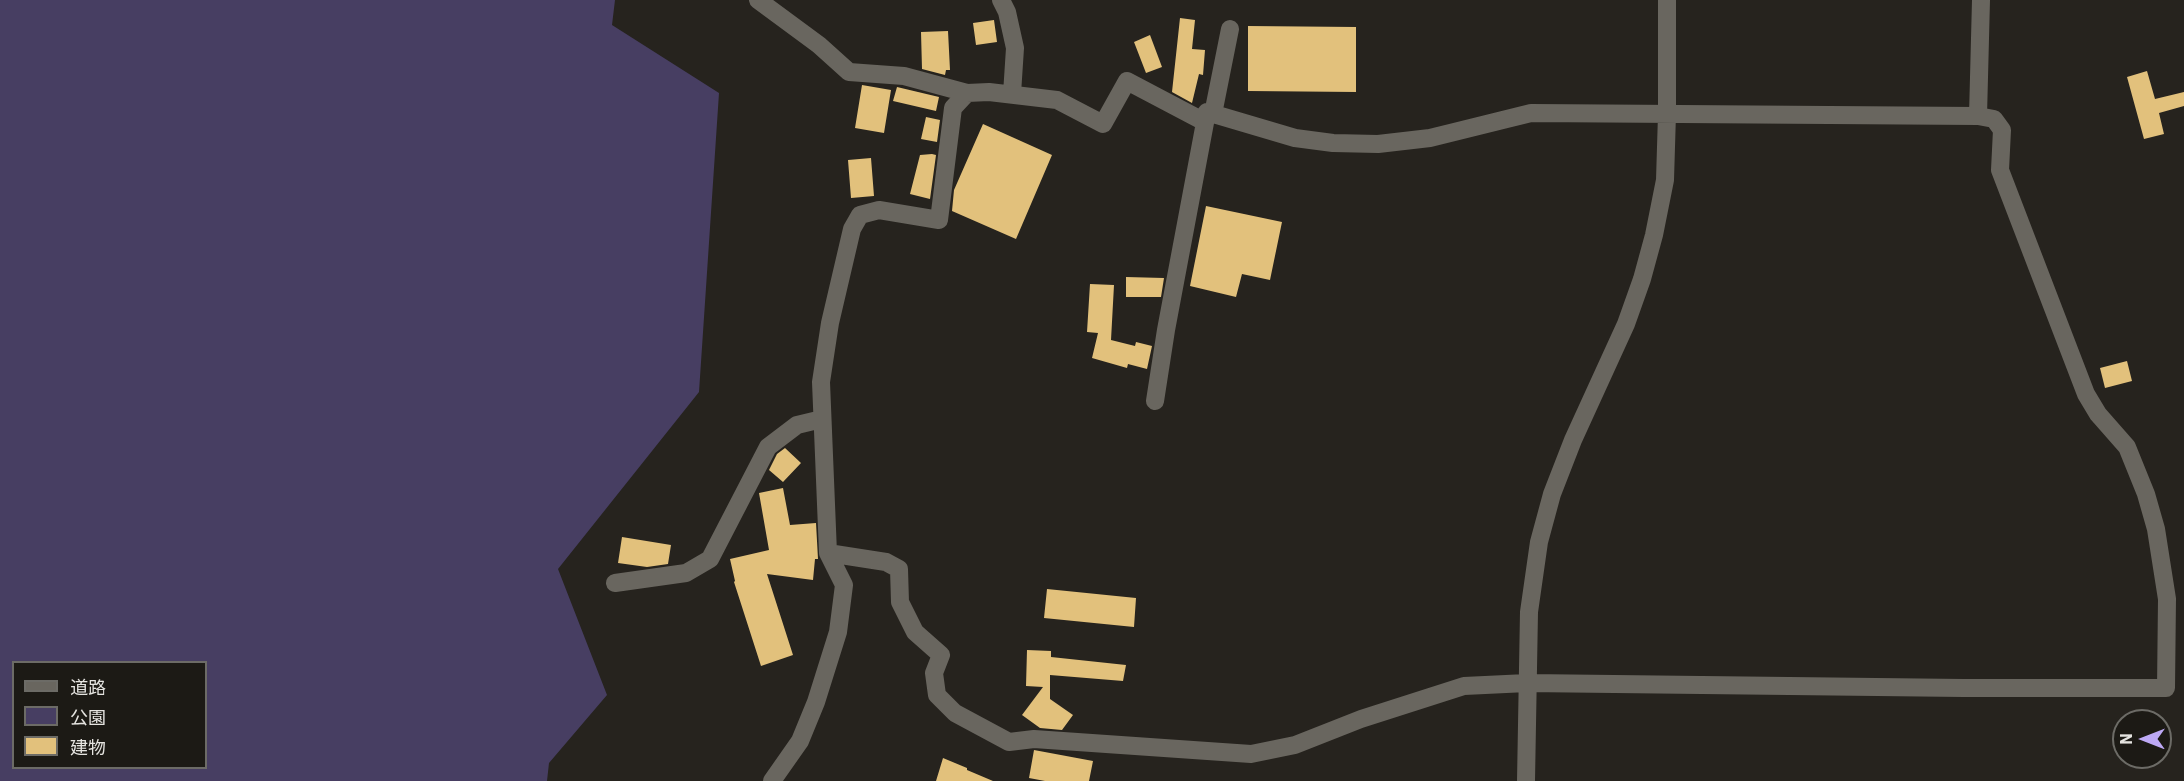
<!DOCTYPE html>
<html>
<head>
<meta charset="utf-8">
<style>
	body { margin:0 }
	#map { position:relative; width:2184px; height:781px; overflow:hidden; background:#26231e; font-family:"IBM Plex Sans","Noto Sans JP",sans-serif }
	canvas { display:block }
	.legend { position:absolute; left:12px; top:661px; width:195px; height:108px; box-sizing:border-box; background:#1c1a15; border:2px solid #6c6b66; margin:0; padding:8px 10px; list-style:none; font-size:18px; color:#e5e4e0 }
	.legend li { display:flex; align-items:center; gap:12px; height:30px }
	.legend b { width:30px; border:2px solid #6c6b66 }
	.north { position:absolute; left:2112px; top:709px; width:60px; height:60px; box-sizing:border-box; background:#1c1a15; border:2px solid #6c6b66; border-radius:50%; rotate:270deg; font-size:16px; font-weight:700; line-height:24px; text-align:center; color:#e5e4e0 }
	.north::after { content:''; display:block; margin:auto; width:21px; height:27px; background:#bda9f5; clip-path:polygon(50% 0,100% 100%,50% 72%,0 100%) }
</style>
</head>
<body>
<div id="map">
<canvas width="2184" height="781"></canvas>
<ul class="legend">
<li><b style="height:8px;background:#69665f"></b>道路</li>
<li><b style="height:16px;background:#473e62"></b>公園</li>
<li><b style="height:16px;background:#e2c17c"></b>建物</li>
</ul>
<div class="north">N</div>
</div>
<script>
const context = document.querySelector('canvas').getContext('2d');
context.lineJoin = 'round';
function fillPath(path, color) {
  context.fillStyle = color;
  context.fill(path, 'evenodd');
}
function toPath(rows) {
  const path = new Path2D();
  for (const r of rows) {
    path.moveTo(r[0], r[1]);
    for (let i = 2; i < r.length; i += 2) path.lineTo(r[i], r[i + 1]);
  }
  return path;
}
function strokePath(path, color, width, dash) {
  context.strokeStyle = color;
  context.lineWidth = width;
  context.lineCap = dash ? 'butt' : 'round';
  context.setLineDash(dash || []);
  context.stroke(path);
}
fillPath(toPath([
	[0,0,615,0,612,25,719,93,699,392,558,569,607,695,549,763,547,781,0,781],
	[14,662,206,662,206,768,14,768]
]), '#473e62');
fillPath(toPath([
	[1180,18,1195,20,1192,49,1205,50,1203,75,1199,74,1192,103,1172,92],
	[994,20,997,42,976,45,973,23],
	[1248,26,1356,27,1356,92,1248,91],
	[948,31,950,70,946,70,945,75,922,69,921,32],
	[1150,35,1162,67,1146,73,1134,42],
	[2147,71,2155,99,2184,92,2184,106,2159,113,2164,134,2144,139,2127,77],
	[862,85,891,90,884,133,855,128],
	[897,87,939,97,936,111,893,101],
	[926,117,940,120,937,142,921,139],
	[983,124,1052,155,1016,239,952,211,954,190],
	[932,154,936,155,930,199,910,194,920,155],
	[871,158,874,196,851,198,848,160],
	[1206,206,1282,222,1270,280,1242,274,1236,297,1190,286],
	[1126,277,1164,278,1161,297,1126,297],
	[1090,284,1114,285,1111,340,1135,346,1136,342,1152,346,1147,369,1128,364,1127,368,1092,358,1098,333,1087,332],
	[2127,361,2132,381,2105,388,2100,368],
	[785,448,801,463,783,482,769,470,777,454],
	[783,488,790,525,816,523,818,559,815,559,813,580,767,574,793,655,761,666,734,582,735,581,730,559,769,550,759,493],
	[622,537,671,545,668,564,647,567,618,563],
	[1047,589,1136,598,1134,627,1044,618],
	[1027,650,1051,651,1051,657,1126,665,1123,681,1050,675,1050,699,1073,715,1062,730,1040,728,1022,715,1043,687,1026,686],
	[1034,750,1093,761,1089,781,1045,781,1029,778],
	[943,758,967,768,967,770,993,781,936,781]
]), '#e2c17c');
strokePath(toPath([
	[758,0,819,45,849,72,904,76,967,93],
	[1001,0,1007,12,1015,48,1012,94],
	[1213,114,1230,29],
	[1978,116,1981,0],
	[1155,401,1166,330,1207,112],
	[615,583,686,573,710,559,768,447,797,425,822,419],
	[772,781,800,741,816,702,838,632,844,585,828,553,821,382,830,323,852,229,860,215,879,210,939,220,953,108,967,93,989,92,1057,100,1103,124,1127,81,1201,120,1207,112,1295,138,1333,143,1378,144,1430,138,1531,113,1978,116,1994,119,2002,130,2000,170,2086,394,2098,414,2127,447,2146,494,2156,529,2167,599,2166,688,1964,688,1527,683,1464,686,1361,719,1295,745,1251,754,1034,739,1009,742,955,713,937,695,934,673,941,655,915,632,900,602,899,569,886,562,828,553],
	[1526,781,1529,612,1539,542,1552,494,1573,440,1626,324,1642,279,1654,235,1665,180,1667,114,1667,0]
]), '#69665f', 18);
</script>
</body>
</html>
